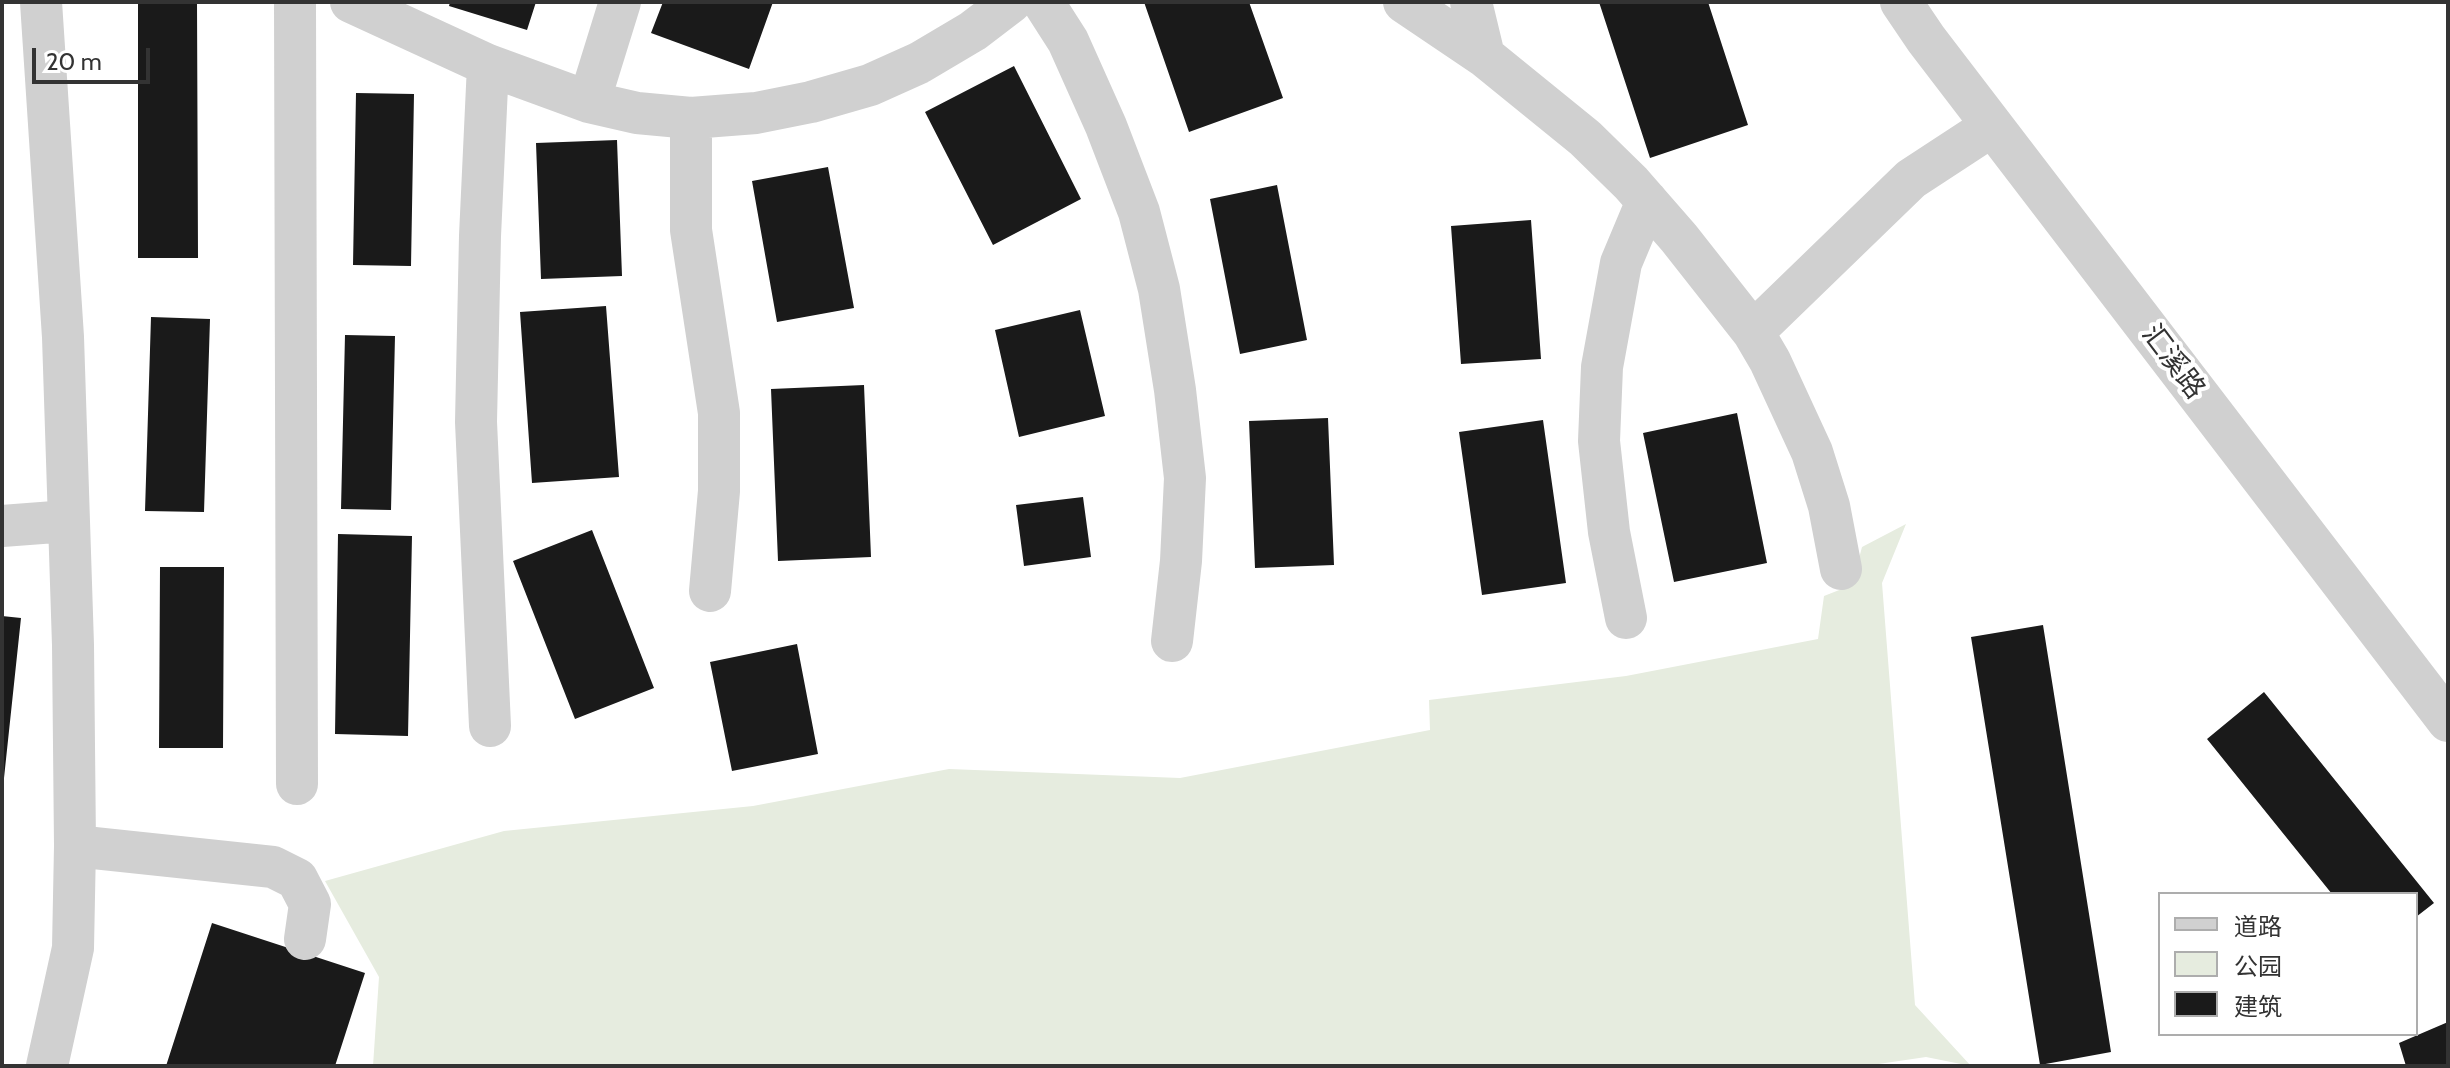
<!DOCTYPE html>
<html>
<head>
<meta charset="utf-8">
<style>
	body { margin:0 }
	#map { position:relative; width:2450px; height:1068px; overflow:hidden; background:#fff; font-family:Cabin,"Noto Sans SC",sans-serif }
	canvas { display:block }
	.frame { position:absolute; inset:0; border:4px solid #333; pointer-events:none }
	.legend { position:absolute; left:2158px; top:892px; width:260px; height:144px; box-sizing:border-box; background:#fff; border:2px solid #adadad; margin:0; padding:10px 14px; list-style:none; font-size:24px; color:#333 }
	.legend li { display:flex; align-items:center; gap:16px; height:40px }
	.legend b { width:40px; border:2px solid #adadad }
	.scale { position:absolute; left:32px; top:48px; width:118px; height:36px; box-sizing:border-box; border:4px solid #333; border-top:0; padding-left:10px; font-size:24px; line-height:28px; white-space:nowrap; color:#333; -webkit-text-stroke:6px #fff; paint-order:stroke }
</style>
</head>
<body>
<div id="map">
<canvas width="2450" height="1068"></canvas>
<div class="frame"></div>
<ul class="legend">
<li><b style="height:10px;background:#d0d0d0"></b>道路</li>
<li><b style="height:22px;background:#e6ecdf"></b>公园</li>
<li><b style="height:22px;background:#1a1a1a"></b>建筑</li>
</ul>
<div class="scale">20 m</div>
</div>
<script>
const context = document.querySelector('canvas').getContext('2d');
context.lineJoin = 'round';
function fillPath(path, color) {
  context.fillStyle = color;
  context.fill(path, 'evenodd');
}
function toPath(rows) {
  const path = new Path2D();
  for (const r of rows) {
    path.moveTo(r[0], r[1]);
    for (let i = 2; i < r.length; i += 2) path.lineTo(r[i], r[i + 1]);
  }
  return path;
}
function strokePath(path, color, width, dash) {
  context.strokeStyle = color;
  context.lineWidth = width;
  context.lineCap = dash ? 'butt' : 'round';
  context.setLineDash(dash || []);
  context.stroke(path);
}
function write(font, color, halo, rows, align = 'center') {
  context.font = font + ' Cabin,"Noto Sans SC",sans-serif';
  context.lineWidth = 8;
  context.setLineDash([]);
  context.textBaseline = 'middle';
  context.strokeStyle = halo;
  context.fillStyle = color;
  for (const [text, x, y, turn = 0] of rows) {
    context.save();
    context.translate(x, y);
    context.rotate((+turn || 0) * Math.PI / 180);
    context.textAlign = isNaN(turn) ? turn : align;
    if (halo) context.strokeText(text, 0, 0);
    context.fillText(text, 0, 0);
    context.restore();
  }
}
fillPath(toPath([
	[1906,524,1882,583,1915,1005,1971,1066,1926,1057,1865,1066,373,1066,379,977,325,881,504,831,753,806,949,769,1180,778,1430,730,1429,700,1626,676,1818,639,1824,596,1852,585,1862,547]
]), '#e6ecdf');
fillPath(toPath([
	[138,2,197,2,198,258,138,258],
	[450,2,536,2,527,30,449,6],
	[663,2,773,2,749,69,651,33],
	[1144,2,1249,2,1283,98,1189,132],
	[1599,2,1708,2,1748,125,1650,158],
	[1014,66,1081,199,993,245,925,112],
	[356,93,414,94,411,266,353,265],
	[617,140,622,276,541,279,536,143],
	[828,167,854,308,777,322,752,181],
	[1277,185,1307,340,1240,354,1210,199],
	[1531,220,1541,359,1461,364,1451,226],
	[606,306,619,477,532,483,520,312],
	[1080,310,1105,416,1019,437,995,330],
	[151,317,210,319,204,512,145,511],
	[345,335,395,336,391,510,341,509],
	[864,385,871,557,778,561,771,389],
	[1737,413,1767,563,1674,582,1643,433],
	[1328,418,1334,565,1255,568,1249,421],
	[1543,420,1566,583,1482,595,1459,432],
	[1083,497,1091,557,1024,566,1016,505],
	[592,530,654,688,575,719,513,561],
	[338,534,412,536,408,736,335,734],
	[160,567,224,567,223,748,159,748],
	[2,616,21,618,4,778,2,778],
	[2043,625,2111,1052,2040,1065,1971,637],
	[797,644,818,754,732,771,710,662],
	[2264,692,2434,903,2416,917,2416,894,2332,894,2207,739],
	[212,923,365,973,335,1066,166,1066],
	[2448,1022,2448,1066,2406,1066,2399,1043]
]), '#1a1a1a');
strokePath(toPath([
	[41,2,63,337,73,645,75,846,73,948,47,1066],
	[295,2,297,784],
	[351,2,488,65,589,102,637,113,691,118,756,113,811,102,870,85,919,63,973,31,1011,2],
	[1043,2,1068,41,1106,126,1139,212,1159,289,1175,390,1185,478,1181,561,1172,641],
	[1404,2,1484,56,1585,138,1631,183,1679,238,1753,332,1911,179,1992,126],
	[1471,2,1484,56],
	[1901,2,1926,39,2448,721],
	[488,65,480,236,476,422,490,726],
	[589,102,620,2],
	[691,118,691,230,719,413,719,491,710,591],
	[1753,332,1770,361,1812,452,1829,506,1841,569],
	[2,526,68,521],
	[1626,618,1609,532,1599,441,1602,367,1621,263,1647,201],
	[75,846,273,867,297,879,310,904,305,939]
]), '#d0d0d0', 42);
write('28px', '#333', '#fff', [
	["汇溪路",2173,362,53]
]);
</script>
</body>
</html>
